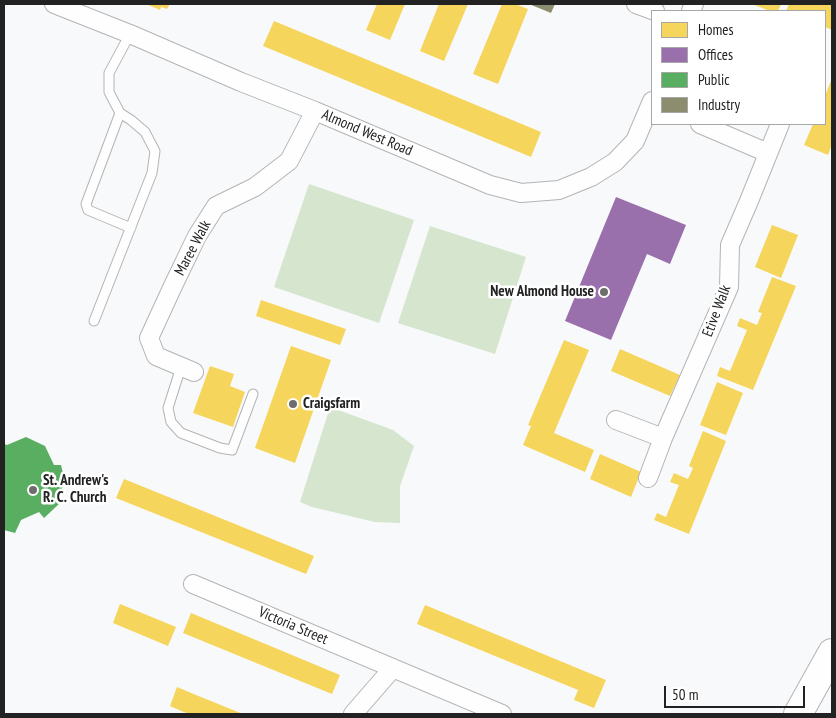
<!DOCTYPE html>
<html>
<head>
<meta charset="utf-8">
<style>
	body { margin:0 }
	#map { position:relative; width:836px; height:718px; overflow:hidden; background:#f8f9fa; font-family:"PT Sans Narrow",sans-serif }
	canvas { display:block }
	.frame { position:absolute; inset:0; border:5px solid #222223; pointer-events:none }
	.legend { position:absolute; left:651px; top:10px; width:175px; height:115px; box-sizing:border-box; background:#fff; border:1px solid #a7a7a7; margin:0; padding:6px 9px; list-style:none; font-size:15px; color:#222223 }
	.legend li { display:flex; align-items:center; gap:10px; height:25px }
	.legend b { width:25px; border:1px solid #a7a7a7 }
	.scale { position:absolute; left:664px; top:686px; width:141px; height:22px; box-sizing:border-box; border:2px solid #222223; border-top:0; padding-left:6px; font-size:15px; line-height:18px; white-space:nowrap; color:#222223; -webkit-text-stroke:4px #fff; paint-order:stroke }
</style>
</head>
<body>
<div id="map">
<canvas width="836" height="718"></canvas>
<div class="frame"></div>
<ul class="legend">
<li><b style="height:14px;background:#f6d55c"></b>Homes</li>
<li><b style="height:14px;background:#9970ab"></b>Offices</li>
<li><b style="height:14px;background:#5aae61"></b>Public</li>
<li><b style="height:14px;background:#8c8c6e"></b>Industry</li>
</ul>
<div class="scale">50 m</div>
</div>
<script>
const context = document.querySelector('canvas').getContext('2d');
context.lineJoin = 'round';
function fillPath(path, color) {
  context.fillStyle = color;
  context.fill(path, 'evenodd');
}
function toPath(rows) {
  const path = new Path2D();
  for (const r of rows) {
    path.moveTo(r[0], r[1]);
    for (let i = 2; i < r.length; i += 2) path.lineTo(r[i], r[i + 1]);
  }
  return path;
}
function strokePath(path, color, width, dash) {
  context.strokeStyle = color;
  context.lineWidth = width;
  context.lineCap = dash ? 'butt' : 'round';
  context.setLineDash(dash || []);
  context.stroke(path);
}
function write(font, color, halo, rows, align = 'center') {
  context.font = font + ' "PT Sans Narrow",sans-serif';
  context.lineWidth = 5;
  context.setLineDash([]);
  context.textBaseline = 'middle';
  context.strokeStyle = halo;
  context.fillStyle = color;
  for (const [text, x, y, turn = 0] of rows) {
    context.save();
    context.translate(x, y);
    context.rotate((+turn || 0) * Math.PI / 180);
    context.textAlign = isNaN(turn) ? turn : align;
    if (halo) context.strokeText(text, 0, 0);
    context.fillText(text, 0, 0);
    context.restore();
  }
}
fillPath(toPath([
	[309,184,414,220,379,323,274,287],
	[430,226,526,257,495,354,398,323],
	[330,407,393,430,414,446,400,486,400,523,375,522,312,507,300,502]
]), '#d6e5cd');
fillPath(toPath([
	[146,4,170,4,167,9,161,7,160,10],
	[377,4,405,4,390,40,366,30],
	[439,4,468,4,444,61,420,51],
	[502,4,515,4,528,9,498,84,473,74],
	[752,4,781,4,778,11,770,11],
	[789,4,832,4,832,30,825,27,825,11,786,11],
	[274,21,541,132,531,157,263,46],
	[832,78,832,144,828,155,804,145,813,124,825,124,825,96],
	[772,225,798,235,781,278,755,267],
	[772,277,796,286,753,390,717,376,720,367,730,371,747,330,737,326,740,318,757,325,762,313,758,312],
	[261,300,346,329,340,345,256,316],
	[564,340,589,350,554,433,594,450,585,472,523,445,531,426,528,425],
	[291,346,331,360,295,463,255,448],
	[620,349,680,375,670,396,611,371],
	[210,366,234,374,230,386,245,392,233,427,193,413],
	[717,382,743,393,726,435,700,425],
	[703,431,726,441,689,534,654,520,657,513,666,517,679,485,670,482,674,473,688,479,693,468,689,466],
	[600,454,641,472,631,497,590,479],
	[124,479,314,556,306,574,116,498],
	[120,604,176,627,168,646,113,623],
	[425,605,606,680,594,708,574,700,578,690,417,624],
	[191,613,340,675,332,694,183,633],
	[177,687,196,695,243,714,189,714,179,710,170,706]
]), '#f6d55c');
fillPath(toPath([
	[616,197,686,225,670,264,647,254,611,340,565,321]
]), '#9970ab');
fillPath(toPath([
	[26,437,45,446,54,465,61,465,64,477,60,503,44,518,39,512,21,520,15,533,4,530,4,444,7,445]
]), '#5aae61');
fillPath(toPath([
	[529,4,555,4,551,13]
]), '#8c8c6e');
const service = toPath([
	[130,34,109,73,109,92,120,113,86,204,88,210,131,228],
	[94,321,152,173,155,151,145,132,131,120,120,113],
	[181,367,168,408,171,422,181,433,220,448,232,450,253,394]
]);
const minor = toPath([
	[54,4,130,34,241,82,315,111,490,185,521,193,559,190,591,177,615,162,635,141,652,101],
	[636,4,655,11],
	[691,11,694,4],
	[700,124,768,153],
	[194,372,156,356,149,338,172,288,197,236,216,206,255,187,289,161,315,111],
	[616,420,663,438],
	[648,478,663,438,729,287,730,245,749,201,780,124],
	[193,584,502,714],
	[353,714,393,668]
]);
const primary = toPath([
	[798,714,832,653]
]);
strokePath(service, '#b4b4b5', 11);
strokePath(minor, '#b4b4b5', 20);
strokePath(primary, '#b4b4b5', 30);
strokePath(service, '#fefefe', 9);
strokePath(minor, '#fefefe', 18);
strokePath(primary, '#fefefe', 28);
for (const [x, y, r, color] of [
	[604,292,5,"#6d6d6e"],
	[293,404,5,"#6d6d6e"],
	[33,490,5,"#6d6d6e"]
]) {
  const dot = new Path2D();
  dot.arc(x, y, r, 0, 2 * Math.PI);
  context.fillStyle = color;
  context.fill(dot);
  strokePath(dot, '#fff', 2);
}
write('15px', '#222223', '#fff', [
	["Almond West Road",367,133,23],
	["Maree Walk",193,248,-62],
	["Etive Walk",717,311,-69],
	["Victoria Street",293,626,23]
]);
write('bold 15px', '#222223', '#fff', [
	["New Almond House",594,292,"right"],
	["Craigsfarm",303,404],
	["St. Andrew's",43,481],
	["R. C. Church",43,498]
], 'left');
</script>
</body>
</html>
